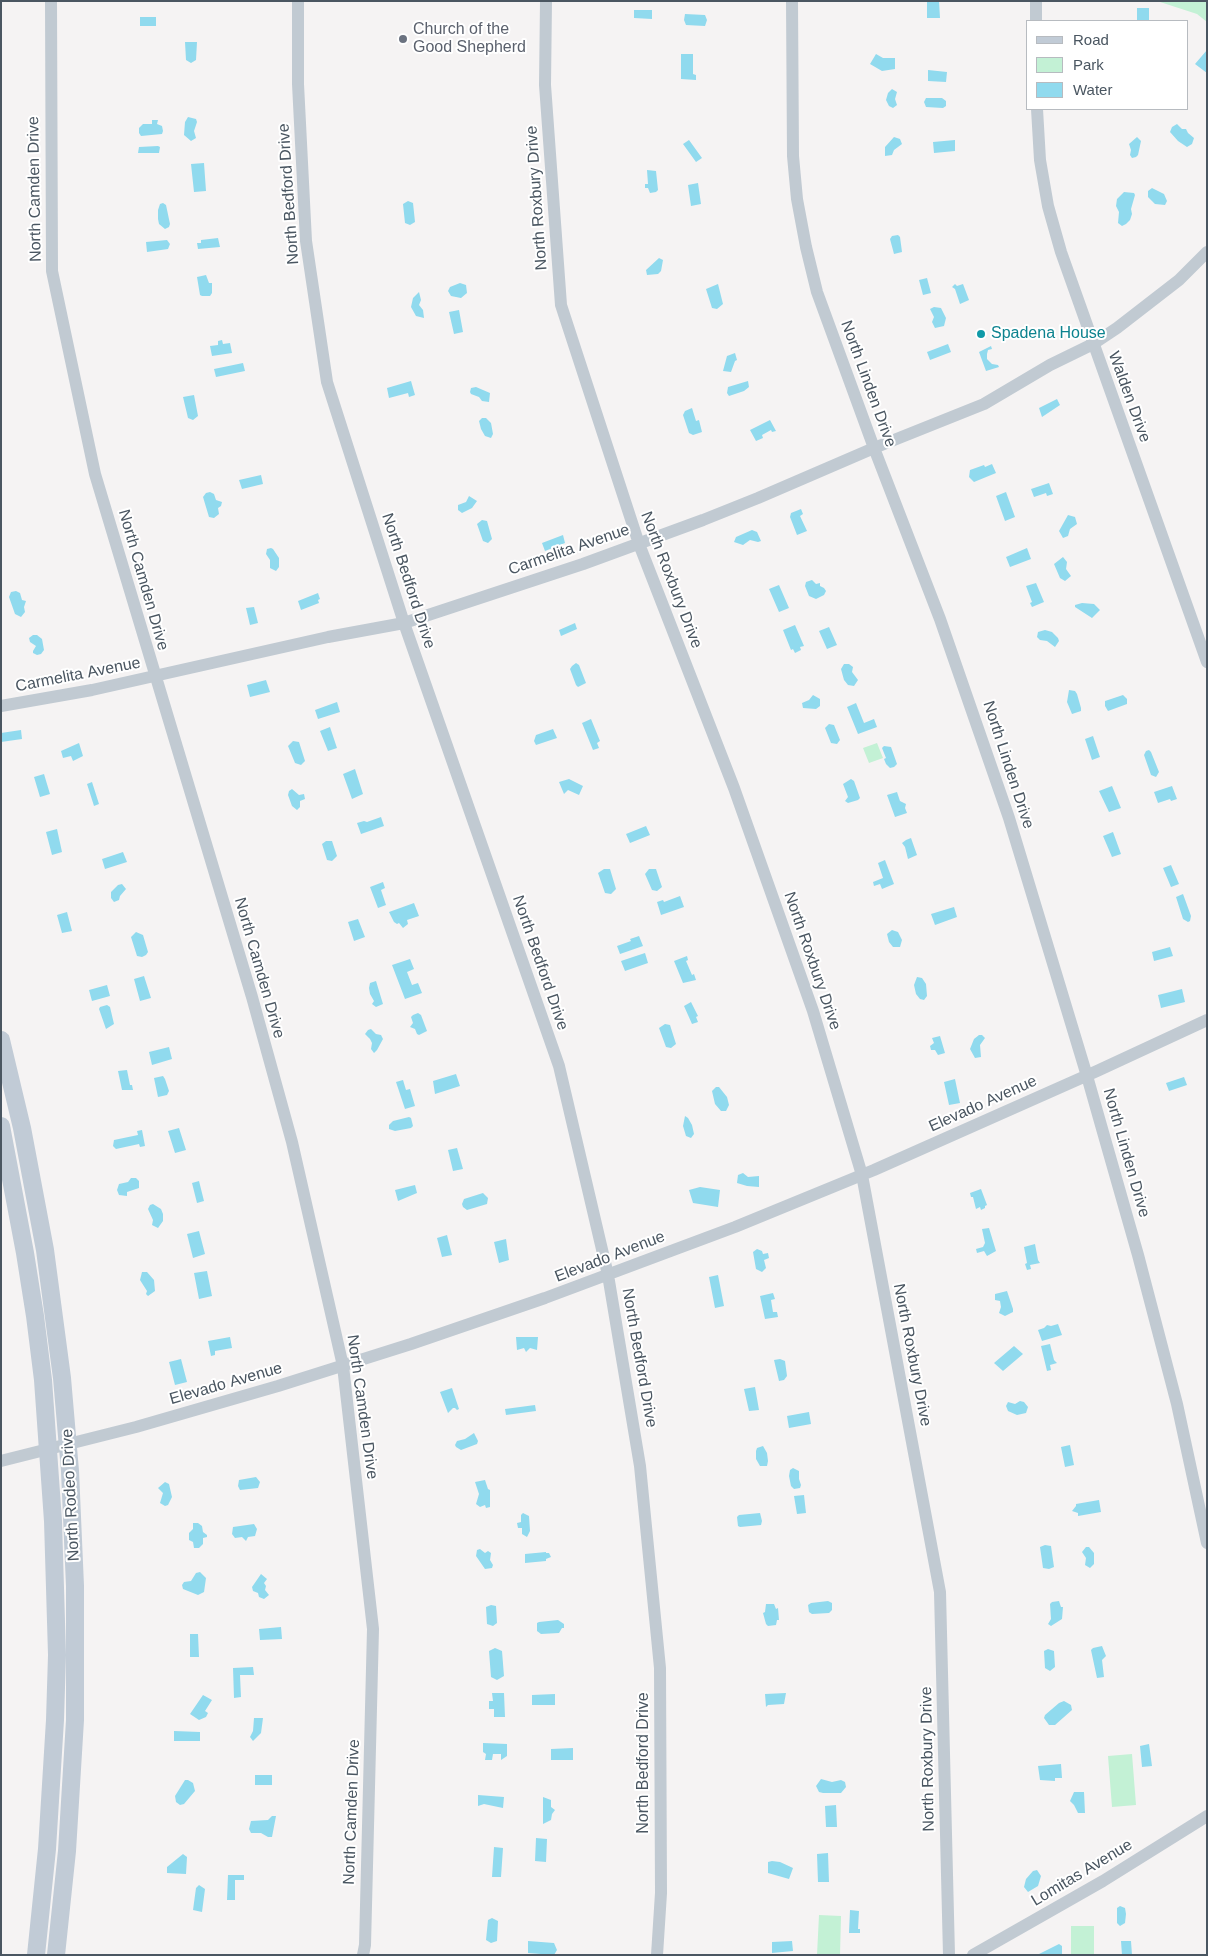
<!DOCTYPE html>
<html>
<head>
<meta charset="utf-8">
<style>
	body { margin:0 }
	#map { position:relative; width:1208px; height:1956px; overflow:hidden; background:#f5f3f3; font-family:Arial,sans-serif }
	canvas { display:block }
	.frame { position:absolute; inset:0; border:2px solid #4a5661; pointer-events:none }
	.legend { position:absolute; left:1026px; top:20px; width:162px; height:90px; box-sizing:border-box; background:#fff; border:1px solid #b7bbc0; margin:0; padding:6px 9px; list-style:none; font-size:15px; color:#4a5661 }
	.legend li { display:flex; align-items:center; gap:10px; height:25px }
	.legend b { width:25px; border:1px solid #b7bbc0 }
</style>
</head>
<body>
<div id="map">
<canvas width="1208" height="1956"></canvas>
<div class="frame"></div>
<ul class="legend">
<li><b style="height:6px;background:#c1cbd6"></b>Road</li>
<li><b style="height:14px;background:#c3f1d5"></b>Park</li>
<li><b style="height:14px;background:#90daee"></b>Water</li>
</ul>
</div>
<script>
const context = document.querySelector('canvas').getContext('2d');
context.lineJoin = 'round';
function fillPath(path, color) {
  context.fillStyle = color;
  context.fill(path, 'evenodd');
}
function toPath(rows) {
  const path = new Path2D();
  for (const r of rows) {
    path.moveTo(r[0], r[1]);
    for (let i = 2; i < r.length; i += 2) path.lineTo(r[i], r[i + 1]);
  }
  return path;
}
function strokePath(path, color, width, dash) {
  context.strokeStyle = color;
  context.lineWidth = width;
  context.lineCap = dash ? 'butt' : 'round';
  context.setLineDash(dash || []);
  context.stroke(path);
}
function write(font, color, halo, rows, align = 'center') {
  context.font = font + ' Arial,sans-serif';
  context.lineWidth = 4;
  context.setLineDash([]);
  context.textBaseline = 'middle';
  context.strokeStyle = halo;
  context.fillStyle = color;
  for (const [text, x, y, turn = 0] of rows) {
    context.save();
    context.translate(x, y);
    context.rotate((+turn || 0) * Math.PI / 180);
    context.textAlign = isNaN(turn) ? turn : align;
    if (halo) context.strokeText(text, 0, 0);
    context.fillText(text, 0, 0);
    context.restore();
  }
}
fillPath(toPath([
	[1157,1,1207,1,1207,22,1197,14],
	[877,743,883,758,869,763,863,748],
	[1132,1754,1136,1805,1112,1807,1108,1756],
	[819,1915,841,1916,840,1955,817,1955],
	[1071,1926,1094,1926,1094,1955,1071,1955]
]), '#c3f1d5');
fillPath(toPath([
	[927,1,939,1,940,18,927,18],
	[1137,8,1149,8,1149,21,1137,21],
	[634,10,652,10,652,19,634,18],
	[685,14,705,15,707,20,705,26,686,25,684,20],
	[140,17,156,17,156,26,140,26],
	[185,42,197,42,196,60,191,63,186,60],
	[1207,50,1207,73,1195,64],
	[681,54,693,54,693,74,696,75,696,80,681,79],
	[876,54,883,58,895,58,895,69,882,71,870,64],
	[928,70,947,72,946,82,928,81],
	[892,89,897,92,895,99,897,105,893,108,889,106,886,100,888,93],
	[926,98,942,98,946,101,946,106,943,108,926,107,924,102],
	[188,117,196,119,197,122,194,131,196,138,191,141,184,135,185,122],
	[152,120,158,120,157,124,162,126,163,131,162,134,141,136,139,133,139,128,143,124,152,124],
	[1177,124,1182,129,1186,129,1188,133,1194,138,1192,144,1187,147,1178,141,1170,132,1172,127],
	[894,137,900,139,902,144,894,150,892,155,885,156,885,147],
	[1137,137,1141,141,1138,155,1136,157,1132,158,1130,155,1131,150,1129,144],
	[689,140,702,158,696,162,683,144],
	[955,140,955,151,934,153,933,142],
	[158,146,160,147,159,153,138,153,139,147],
	[204,163,206,191,194,192,191,164],
	[647,170,656,171,658,190,656,192,650,193,648,188,645,188,645,184,648,184],
	[698,183,701,204,691,206,688,185],
	[1152,188,1164,194,1167,201,1165,205,1155,204,1148,197,1148,191],
	[1124,192,1134,193,1135,195,1131,209,1132,214,1130,220,1126,224,1122,226,1118,223,1119,212,1116,206,1117,199],
	[408,201,413,203,415,222,410,225,405,223,403,204],
	[163,203,166,205,170,224,169,227,165,229,159,224,158,219,158,210,160,204],
	[898,235,900,237,902,252,894,254,890,239,892,236],
	[218,238,220,247,198,249,197,243,201,243,201,240],
	[167,240,170,244,168,249,147,252,146,242],
	[659,258,663,260,661,271,658,274,647,275,646,270],
	[206,275,209,283,212,283,212,293,210,296,202,296,200,295,197,277],
	[927,278,931,293,923,295,919,280],
	[460,283,466,285,467,293,461,298,451,296,448,291,450,287],
	[718,284,723,304,717,309,712,308,706,289],
	[955,284,957,286,963,284,969,300,960,304,955,289,952,287],
	[419,292,421,300,419,305,423,310,424,318,416,316,411,307,413,298],
	[934,307,941,308,946,318,944,326,935,328,932,322,934,317,930,309],
	[459,310,463,332,454,334,449,312],
	[222,340,223,344,230,343,232,353,212,356,210,346,218,345,218,341],
	[948,344,951,352,930,360,927,352],
	[991,346,992,349,988,350,987,354,987,359,992,364,998,365,999,367,986,371,979,352],
	[735,353,737,360,735,361,731,372,723,371,727,356],
	[243,363,245,371,216,377,214,369],
	[411,381,415,395,409,397,408,393,389,398,387,388],
	[748,381,749,387,744,391,729,396,727,393,728,387],
	[476,387,490,393,489,402,482,401,479,397,471,394,470,392,471,388],
	[194,395,198,416,193,420,188,418,183,397],
	[1057,399,1060,405,1042,417,1039,408],
	[692,408,696,421,699,420,702,432,693,435,689,433,683,415,685,411],
	[482,418,486,418,491,423,493,434,491,438,485,436,481,429,479,421],
	[770,420,776,431,772,432,771,430,762,435,763,438,756,441,750,430],
	[992,464,996,473,974,482,969,477,970,470,984,465,985,467],
	[261,475,263,484,242,489,239,480],
	[1049,483,1053,494,1047,496,1046,493,1034,497,1031,489],
	[210,492,214,494,216,500,222,502,221,506,218,508,219,514,214,518,209,517,203,497,206,493],
	[1006,492,1015,517,1005,521,996,496],
	[469,496,477,501,472,508,462,513,458,510,458,505,466,502],
	[801,509,803,514,800,516,807,531,797,535,790,517,791,513],
	[1068,515,1075,517,1077,524,1070,529,1068,536,1063,538,1059,531],
	[482,520,487,521,492,539,488,543,483,541,477,524],
	[752,530,757,532,761,541,758,542,750,540,743,545,734,542,736,537],
	[563,535,565,543,545,551,542,543],
	[271,548,273,549,279,558,279,567,276,571,270,568,270,560,266,554,267,549],
	[1027,548,1031,559,1010,567,1006,557],
	[1063,557,1067,562,1066,569,1071,576,1065,581,1060,578,1054,564],
	[812,580,816,584,820,583,820,586,824,588,826,591,824,595,816,599,809,596,805,586,806,582],
	[1036,583,1044,602,1032,607,1030,603,1032,602,1026,586],
	[779,585,789,608,779,612,769,589],
	[16,591,20,593,22,600,26,601,24,607,25,612,21,617,15,614,9,597,11,592],
	[318,593,320,599,318,600,319,603,301,610,298,601],
	[1082,603,1094,604,1100,610,1092,618,1075,607,1075,605],
	[254,607,258,623,250,625,246,608],
	[575,623,577,629,561,636,559,630],
	[795,625,804,646,800,647,801,650,795,653,793,649,791,650,783,630],
	[829,627,837,645,827,649,819,631],
	[1045,630,1052,632,1058,638,1059,641,1055,647,1047,641,1040,640,1037,637,1038,632],
	[33,635,37,635,42,639,44,650,41,654,37,655,33,653,33,651,36,646,30,642,29,638],
	[576,663,579,665,586,683,578,687,576,685,570,669,572,666],
	[844,664,849,664,853,667,852,672,858,680,854,686,848,685,844,680,841,669],
	[266,680,270,692,250,697,247,685],
	[1069,690,1075,691,1077,694,1081,708,1081,711,1072,714,1067,702],
	[813,695,820,699,820,706,816,709,803,708,802,703,809,700],
	[1123,695,1127,699,1127,704,1108,711,1105,706,1105,701],
	[337,702,340,712,318,719,315,710],
	[856,703,864,723,874,719,877,727,858,734,847,707],
	[591,719,600,741,597,743,599,748,593,750,582,723],
	[829,724,834,725,840,740,837,744,831,743,825,728],
	[330,727,337,748,328,751,320,731],
	[553,729,557,738,536,745,534,741,536,735],
	[21,730,22,739,1,742,1,733],
	[1093,736,1100,757,1092,760,1085,739],
	[293,741,299,742,305,761,301,765,295,763,288,746],
	[79,743,83,756,73,761,71,756,63,758,61,751],
	[884,746,891,747,897,764,894,767,890,768,886,764,884,759,886,758,882,748],
	[1146,751,1149,750,1151,752,1159,772,1156,777,1151,775,1144,755],
	[355,769,363,794,352,799,343,774],
	[44,774,50,794,40,797,34,777],
	[569,779,583,786,579,795,568,790,564,794,559,782],
	[851,779,854,781,860,798,858,800,848,803,845,801,848,797,843,784],
	[92,782,99,804,94,806,87,784],
	[1112,786,1121,808,1109,812,1099,791],
	[1172,786,1177,799,1171,801,1170,799,1158,803,1154,792],
	[292,789,299,795,304,794,305,799,300,801,300,807,297,810,292,806,288,795,289,791],
	[897,792,900,801,906,804,905,808,907,813,895,817,887,795],
	[381,817,384,826,361,834,357,823,364,821,367,822],
	[646,826,650,835,630,843,626,834],
	[57,829,62,852,52,855,46,832],
	[1113,832,1121,854,1112,857,1103,836],
	[911,838,917,855,908,859,905,847,902,843,906,840],
	[326,841,332,841,337,856,332,861,327,860,322,844],
	[123,852,127,862,105,869,102,859],
	[885,860,894,884,882,889,880,884,874,886,873,882,883,878,878,863],
	[1171,865,1179,884,1171,887,1163,868],
	[604,869,610,869,616,889,611,894,605,893,598,873],
	[649,869,656,869,662,887,657,891,652,890,645,874],
	[383,882,385,888,381,890,386,905,378,908,370,887],
	[122,884,126,889,120,896,119,900,114,902,111,898,111,892,118,885],
	[1183,894,1191,916,1190,921,1188,922,1183,919,1176,897],
	[680,896,684,907,661,915,657,902,663,900,664,902],
	[414,903,419,916,407,920,408,924,403,928,399,923,397,924,394,922,389,912],
	[954,907,957,917,935,925,931,914],
	[67,912,72,931,62,933,57,915],
	[358,919,365,937,354,941,348,922],
	[892,930,898,932,902,940,900,947,893,947,889,942,887,934],
	[136,932,143,935,148,952,146,955,142,957,137,956,131,937],
	[639,936,643,946,620,954,617,946,631,941,630,939],
	[1170,947,1173,956,1154,961,1152,952],
	[645,953,648,963,625,971,621,961],
	[687,956,688,960,686,961,692,975,694,974,696,980,683,983,674,961],
	[410,959,414,969,407,972,412,985,418,983,422,993,405,999,392,965],
	[144,976,151,998,140,1001,134,979],
	[917,977,922,978,926,984,927,996,924,1000,920,999,916,994,914,985],
	[376,981,383,1004,376,1007,372,1004,374,1001,370,994,369,988,370,983],
	[107,985,110,996,92,1001,89,990],
	[1182,989,1185,1002,1161,1008,1158,995],
	[691,1002,698,1016,696,1017,698,1022,692,1024,684,1006],
	[107,1005,110,1007,114,1024,106,1029,99,1009,100,1007],
	[418,1013,421,1015,427,1031,419,1035,417,1034,415,1029,410,1027,413,1023,411,1017,413,1015],
	[665,1024,670,1025,676,1044,671,1048,666,1047,659,1028],
	[371,1029,376,1034,381,1035,383,1039,377,1050,374,1053,371,1049,372,1043,370,1039,365,1034,368,1030],
	[979,1035,982,1035,985,1038,980,1045,981,1057,975,1058,970,1049,974,1039],
	[940,1036,945,1053,938,1055,935,1050,931,1050,930,1046,934,1043,932,1038],
	[169,1047,172,1059,152,1065,149,1052],
	[127,1070,130,1085,132,1085,133,1090,122,1090,118,1071],
	[456,1074,460,1086,435,1094,433,1081],
	[163,1076,165,1079,169,1091,167,1095,158,1097,154,1078],
	[1184,1077,1187,1085,1169,1091,1166,1083],
	[955,1079,960,1103,949,1105,944,1082],
	[403,1080,406,1090,410,1089,415,1106,405,1109,396,1082],
	[716,1087,719,1087,727,1097,729,1105,726,1111,721,1111,715,1104,712,1091],
	[685,1116,688,1118,692,1125,694,1134,691,1138,686,1136,683,1126],
	[409,1117,411,1118,413,1126,411,1128,395,1131,389,1129,389,1125,393,1121],
	[179,1128,186,1150,175,1153,168,1131],
	[142,1130,145,1146,140,1147,139,1144,116,1149,113,1146,114,1140,138,1135,137,1131],
	[457,1148,463,1169,453,1171,448,1150],
	[743,1173,748,1177,759,1176,759,1187,747,1186,737,1183,738,1175],
	[131,1178,136,1178,139,1181,139,1188,127,1192,127,1196,119,1195,117,1190,119,1184,128,1182],
	[199,1181,204,1201,197,1203,192,1183],
	[415,1185,417,1193,398,1201,395,1190],
	[700,1187,720,1190,718,1207,693,1203,689,1190],
	[981,1189,987,1205,985,1206,985,1208,981,1210,980,1207,976,1209,973,1197,971,1197,970,1193],
	[483,1193,488,1198,487,1204,467,1210,463,1207,462,1204,464,1199],
	[153,1204,161,1209,163,1214,163,1221,158,1228,152,1225,153,1220,148,1209,150,1205],
	[989,1228,996,1251,987,1256,984,1251,977,1253,976,1249,983,1247,985,1243,982,1229],
	[199,1231,205,1254,193,1258,187,1234],
	[447,1235,452,1255,442,1257,437,1238],
	[506,1239,509,1260,499,1263,494,1242],
	[1035,1244,1038,1260,1040,1263,1030,1265,1031,1269,1027,1270,1025,1264,1027,1263,1024,1247],
	[757,1249,762,1251,763,1254,768,1253,769,1258,764,1260,766,1268,762,1272,756,1269,753,1252],
	[207,1271,212,1296,199,1299,194,1273],
	[142,1272,147,1272,154,1280,155,1291,148,1296,146,1294,147,1291,140,1280],
	[718,1275,724,1306,715,1308,709,1277],
	[1007,1291,1013,1309,1013,1312,1005,1316,999,1313,1001,1307,1000,1301,995,1300,995,1294],
	[773,1293,775,1299,771,1300,773,1312,777,1312,778,1317,765,1319,760,1296],
	[1058,1324,1062,1335,1042,1341,1038,1330,1044,1328,1047,1325,1051,1326],
	[230,1337,232,1348,215,1351,215,1355,211,1356,208,1341],
	[516,1337,538,1337,537,1350,530,1348,526,1352,524,1348,517,1350],
	[1050,1344,1054,1360,1057,1363,1050,1365,1051,1370,1047,1371,1041,1346],
	[1014,1346,1023,1354,1003,1371,994,1363],
	[181,1359,187,1382,175,1385,169,1362],
	[780,1359,785,1361,787,1376,784,1380,779,1381,774,1360],
	[755,1387,759,1410,749,1411,744,1389],
	[452,1388,459,1409,457,1410,455,1408,453,1408,448,1413,440,1392],
	[1020,1401,1024,1402,1028,1407,1026,1413,1017,1415,1008,1411,1006,1406,1008,1402,1015,1404],
	[535,1405,536,1411,506,1415,505,1409],
	[809,1412,811,1424,789,1428,787,1416],
	[474,1433,478,1441,477,1444,461,1450,456,1447,455,1445,457,1441,465,1439],
	[1070,1445,1074,1465,1065,1467,1061,1447],
	[763,1446,767,1453,768,1461,767,1466,760,1466,756,1459,756,1451,757,1448],
	[793,1468,799,1471,799,1479,801,1485,800,1488,794,1489,791,1486,789,1476,790,1470],
	[256,1477,260,1482,258,1488,240,1490,238,1486,239,1480],
	[485,1480,488,1489,490,1490,490,1507,486,1508,485,1505,480,1507,476,1504,479,1494,475,1482],
	[165,1482,169,1484,172,1497,168,1505,165,1506,160,1503,163,1493,158,1488],
	[804,1495,806,1513,797,1514,794,1496],
	[1099,1500,1101,1512,1078,1516,1078,1513,1072,1511,1076,1506,1076,1504],
	[523,1513,529,1516,530,1531,527,1537,522,1534,522,1528,518,1528,517,1523,521,1522,521,1515],
	[760,1513,762,1521,761,1525,740,1527,738,1526,737,1517,739,1515],
	[193,1523,198,1523,202,1526,203,1532,207,1535,207,1537,203,1538,203,1544,199,1548,194,1548,193,1542,189,1540,189,1533,193,1529],
	[254,1524,257,1529,255,1536,248,1537,246,1541,242,1537,235,1538,232,1534,233,1527],
	[1045,1545,1051,1546,1054,1567,1049,1569,1043,1568,1040,1547],
	[1086,1547,1089,1547,1094,1553,1094,1564,1090,1568,1085,1565,1086,1558,1082,1552],
	[480,1549,485,1553,488,1551,491,1553,490,1560,493,1565,492,1568,485,1569,476,1556,477,1550],
	[546,1552,546,1553,549,1553,551,1557,546,1559,546,1561,525,1563,525,1554],
	[200,1572,206,1578,204,1592,198,1595,183,1589,182,1585,184,1582,191,1581,196,1573],
	[261,1574,267,1579,264,1583,266,1586,265,1590,269,1595,264,1599,259,1597,258,1593,253,1591,252,1587],
	[828,1601,832,1603,832,1610,829,1613,812,1614,809,1612,808,1605,811,1603],
	[1059,1601,1061,1607,1063,1607,1062,1619,1051,1626,1048,1624,1051,1619,1050,1604,1052,1602],
	[766,1604,774,1604,776,1609,778,1608,779,1620,777,1620,776,1625,768,1626,766,1624,763,1613,765,1612],
	[491,1605,496,1606,497,1623,493,1626,487,1624,486,1607],
	[558,1620,564,1624,564,1628,562,1628,559,1633,541,1634,537,1631,537,1623,539,1622],
	[281,1627,282,1639,260,1640,259,1629],
	[190,1634,198,1634,199,1657,190,1657],
	[1102,1646,1106,1656,1102,1660,1104,1677,1097,1678,1091,1650,1093,1648],
	[495,1648,502,1651,504,1676,497,1680,491,1677,489,1651],
	[1048,1649,1054,1651,1055,1667,1050,1671,1045,1668,1044,1651],
	[253,1667,254,1675,240,1675,241,1697,234,1698,233,1668],
	[492,1693,504,1693,505,1717,494,1717,494,1709,489,1709,489,1701,493,1701],
	[786,1693,784,1704,768,1705,766,1707,765,1694],
	[555,1694,555,1705,532,1705,532,1695],
	[203,1695,212,1700,205,1711,208,1713,206,1717,199,1720,190,1714],
	[1064,1701,1071,1705,1072,1710,1055,1725,1049,1725,1044,1718,1045,1715,1059,1703],
	[254,1718,263,1718,261,1733,253,1741,250,1737,253,1731],
	[174,1731,200,1732,200,1741,174,1741],
	[483,1743,507,1744,507,1756,501,1760,501,1754,493,1754,492,1760,485,1760,486,1754,483,1752],
	[1149,1744,1152,1766,1142,1767,1140,1746],
	[573,1748,573,1760,551,1760,551,1749],
	[1061,1764,1062,1778,1055,1778,1055,1781,1040,1780,1038,1766],
	[255,1775,272,1775,272,1785,255,1785],
	[821,1779,832,1782,841,1780,845,1782,846,1787,841,1793,823,1793,819,1792,816,1786],
	[185,1780,188,1780,193,1783,195,1791,184,1804,180,1805,176,1802,175,1796],
	[1074,1792,1084,1792,1085,1813,1078,1813,1074,1805,1070,1801],
	[478,1795,504,1797,503,1808,484,1804,478,1806],
	[543,1797,551,1800,551,1807,555,1810,552,1814,551,1820,543,1824],
	[836,1805,837,1827,826,1827,825,1806],
	[272,1816,276,1816,272,1837,268,1837,261,1833,251,1833,249,1829,251,1821,268,1820],
	[536,1838,547,1839,546,1862,535,1861],
	[494,1847,503,1848,501,1877,492,1877],
	[828,1853,829,1882,818,1882,817,1854],
	[183,1854,187,1857,186,1874,167,1873,167,1867],
	[772,1861,780,1862,793,1868,789,1879,768,1873,768,1862],
	[1037,1870,1041,1876,1038,1886,1028,1892,1024,1887,1026,1879,1033,1871],
	[228,1875,244,1875,244,1880,235,1880,235,1900,227,1900],
	[199,1885,205,1889,202,1912,193,1910,196,1888],
	[1120,1906,1125,1908,1126,1914,1125,1923,1120,1926,1117,1923,1117,1908],
	[850,1910,859,1911,858,1929,860,1929,860,1933,849,1933],
	[492,1918,498,1921,497,1941,491,1943,486,1940,488,1920],
	[528,1941,554,1943,557,1950,554,1955,528,1953],
	[792,1941,793,1951,772,1953,772,1942],
	[1121,1941,1131,1941,1132,1955,1122,1955],
	[1059,1944,1062,1946,1062,1955,1037,1955]
]), '#90daee');
strokePath(toPath([
	[51,1,52,271,95,474,252,997,292,1142,343,1366,373,1629,365,1945,363,1955],
	[298,1,298,84,306,241,327,382,404,623,559,1066,608,1275,640,1466,660,1668,661,1893,657,1955],
	[546,1,545,85,561,305,639,544,734,788,813,1011,862,1175,940,1592,949,1955],
	[792,1,793,156,797,199,806,247,817,292,874,448,940,619,1009,818,1087,1076,1138,1255,1177,1404,1207,1543],
	[1036,1,1036,21],
	[1037,109,1040,160,1048,206,1061,252,1207,662],
	[1,706,92,690,328,637,404,623,583,564,703,520,758,498,874,448,984,404,1050,365,1093,344,1117,328,1179,280,1207,252],
	[1,1461,136,1427,278,1386,411,1344,545,1298,735,1227,874,1170,1097,1071,1207,1020],
	[973,1955,1103,1881,1207,1816]
]), '#c1cad2', 12);
strokePath(toPath([
	[1,1040,22,1128,45,1250,62,1378,70,1471,75,1586,75,1720,67,1851,56,1955],
	[1,1126,25,1253,35,1316,43,1380,53,1521,57,1655,55,1720,47,1849,36,1955]
]), '#c1cbd6', 18);
for (const [x, y, r, color] of [
	[403,39,5,"#6b7280"],
	[981,334,5,"#0f9aa8"]
]) {
  const dot = new Path2D();
  dot.arc(x, y, r, 0, 2 * Math.PI);
  context.fillStyle = color;
  context.fill(dot);
  strokePath(dot, '#fff', 2);
}
write('16px', '#5b616d', '#fff', [
	["Church of the",413,30],
	["Good Shepherd",413,48]
], 'left');
write('16px', '#4a5661', '#fff', [
	["North Camden Drive",35,189,-91],
	["North Bedford Drive",289,194,-94],
	["North Roxbury Drive",537,198,-94],
	["North Linden Drive",868,384,70],
	["Walden Drive",1129,397,70],
	["Carmelita Avenue",569,550,-19],
	["North Camden Drive",143,580,74],
	["North Roxbury Drive",671,580,69],
	["North Bedford Drive",408,581,72],
	["Carmelita Avenue",78,675,-11],
	["North Linden Drive",1008,765,72],
	["North Roxbury Drive",812,961,71],
	["North Bedford Drive",540,963,71],
	["North Camden Drive",259,968,74],
	["Elevado Avenue",983,1104,-24],
	["North Linden Drive",1126,1153,74],
	["Elevado Avenue",610,1257,-21],
	["North Roxbury Drive",912,1355,79],
	["North Bedford Drive",639,1358,80],
	["Elevado Avenue",226,1384,-16],
	["North Camden Drive",362,1407,82],
	["North Rodeo Drive",71,1495,-93],
	["North Roxbury Drive",928,1759,-91],
	["North Bedford Drive",644,1763,-90],
	["North Camden Drive",352,1812,-88],
	["Lomitas Avenue",1082,1873,-31]
]);
write('16px', '#0d838f', '#fff', [
	["Spadena House",991,334]
], 'left');
</script>
</body>
</html>
